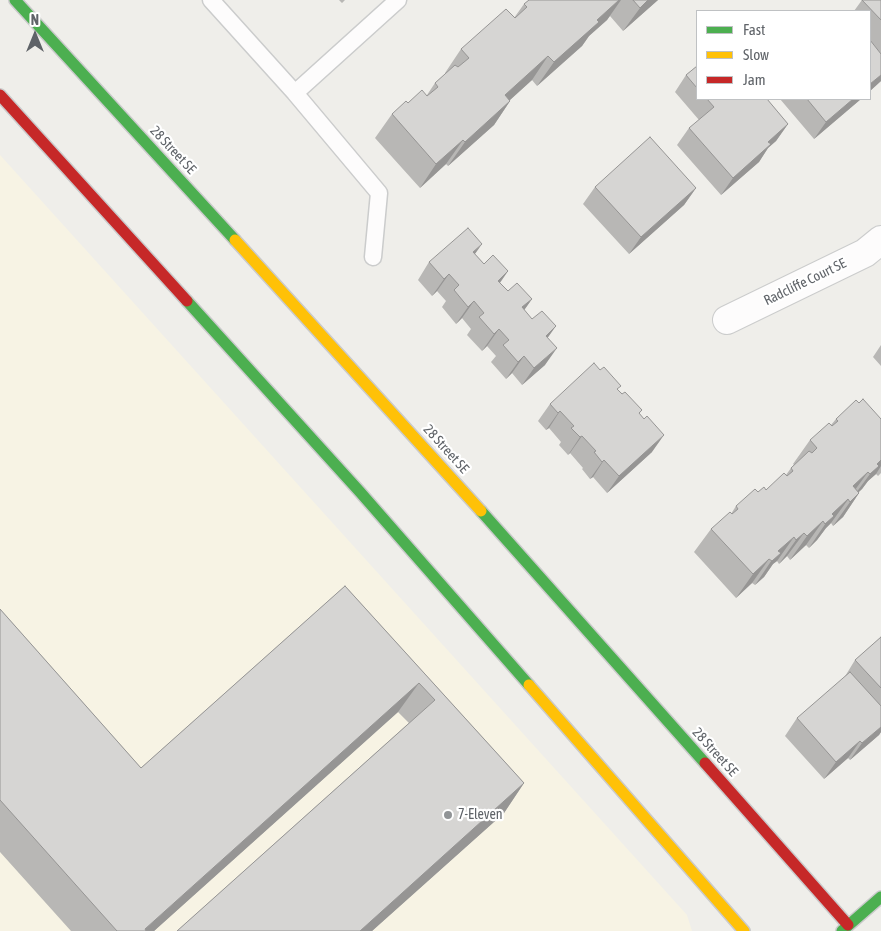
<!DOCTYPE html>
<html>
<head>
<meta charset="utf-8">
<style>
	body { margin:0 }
	#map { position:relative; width:881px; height:931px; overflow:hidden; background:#efeeea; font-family:"Asap Condensed",sans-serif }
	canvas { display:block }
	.legend { position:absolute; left:696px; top:10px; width:175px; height:90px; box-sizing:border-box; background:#fff; border:1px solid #bfc1c3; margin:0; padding:6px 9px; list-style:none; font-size:15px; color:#5f6368 }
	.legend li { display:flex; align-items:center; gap:10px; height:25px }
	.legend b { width:25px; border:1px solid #bfc1c3 }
	.north { position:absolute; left:10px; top:10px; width:50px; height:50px; -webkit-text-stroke:4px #fff; paint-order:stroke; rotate:0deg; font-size:14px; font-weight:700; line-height:20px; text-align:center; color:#5f6368 }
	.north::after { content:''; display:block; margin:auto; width:18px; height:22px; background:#5f6368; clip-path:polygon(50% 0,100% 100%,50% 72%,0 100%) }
</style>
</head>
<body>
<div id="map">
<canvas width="881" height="931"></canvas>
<ul class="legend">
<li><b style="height:6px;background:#4caf50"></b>Fast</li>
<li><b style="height:6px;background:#ffc107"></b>Slow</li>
<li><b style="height:6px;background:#c62828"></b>Jam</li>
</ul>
<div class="north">N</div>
</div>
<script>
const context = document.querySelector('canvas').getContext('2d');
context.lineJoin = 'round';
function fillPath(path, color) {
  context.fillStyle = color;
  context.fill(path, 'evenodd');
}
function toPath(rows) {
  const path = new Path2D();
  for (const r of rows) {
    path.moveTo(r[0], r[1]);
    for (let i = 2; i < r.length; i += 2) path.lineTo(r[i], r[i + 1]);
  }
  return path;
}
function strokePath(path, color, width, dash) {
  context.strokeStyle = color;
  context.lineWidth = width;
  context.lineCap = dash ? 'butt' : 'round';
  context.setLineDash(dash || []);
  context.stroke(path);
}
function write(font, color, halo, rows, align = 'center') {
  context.font = font + ' "Asap Condensed",sans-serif';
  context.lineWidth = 4.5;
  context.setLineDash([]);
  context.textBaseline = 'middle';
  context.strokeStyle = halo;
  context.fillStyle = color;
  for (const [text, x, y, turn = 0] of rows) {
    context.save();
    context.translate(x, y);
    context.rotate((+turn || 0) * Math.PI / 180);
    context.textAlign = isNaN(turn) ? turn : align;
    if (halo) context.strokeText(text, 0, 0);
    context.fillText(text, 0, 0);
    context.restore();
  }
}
fillPath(toPath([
	[0,155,687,915,692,931,0,931]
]), '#f7f3e4');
const lane = toPath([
	[211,0,295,93,398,0],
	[295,93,379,193,373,257]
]);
const street = toPath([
	[727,320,865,253,881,240]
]);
const fast = toPath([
	[15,0,235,240],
	[187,301,360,492,529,685],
	[481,511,705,763],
	[842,931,881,897]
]);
const slow = toPath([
	[235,240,481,511],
	[529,685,744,931]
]);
const jam = toPath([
	[0,95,187,301],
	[705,763,848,925]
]);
strokePath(lane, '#cbcccc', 19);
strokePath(street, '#cbcccc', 30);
strokePath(fast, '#cacacb', 14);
strokePath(slow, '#cacacb', 14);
strokePath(jam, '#cacacb', 14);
strokePath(lane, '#fdfcfc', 16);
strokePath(street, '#fdfcfc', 28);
strokePath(fast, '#4caf50', 11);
strokePath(slow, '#ffc107', 11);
strokePath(jam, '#c62828', 11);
fillPath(toPath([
	[339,0,345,0,342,3],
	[529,0,658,0,623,31,610,16,607,20,589,36,582,46,537,86,532,80,510,100,510,101,494,125,448,166,446,164,420,188,375,138,392,114,408,103,427,95,435,83,445,74,445,73,461,49,514,18,524,4],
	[862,0,881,0,881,81,870,91,870,11,854,11],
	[697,66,697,99,767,99,788,124,776,141,768,148,759,162,721,195,677,145,689,128,699,120,675,92,686,75],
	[780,99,861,99,814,139],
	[595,187,696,188,684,205,629,254,583,204],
	[475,254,484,264,508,271,500,283,508,291,532,299,524,310,548,338,545,365,522,385,512,373,506,379,491,362,496,356,487,346,482,351,467,335,471,329,462,318,456,324,442,307,446,301,437,291,432,296,418,280,429,262],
	[881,345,881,366,873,357],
	[618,390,642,410,639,414,652,452,607,493,593,477,590,479,582,469,583,468,570,453,568,455,559,445,561,442,549,428,546,430,538,421,550,404],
	[859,403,881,419,881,473,878,476,876,474,868,481,862,489,859,492,859,493,843,517,833,526,831,523,826,528,817,540,809,548,806,545,790,560,787,556,779,564,777,561,773,564,764,577,755,585,752,583,736,598,694,552,711,529,731,514,736,506,758,492,766,490,786,475,791,468,794,465,793,464,810,440,831,425,836,419],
	[345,586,524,783,504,813,372,931,177,931,409,723,398,712,154,931,71,931,0,852,0,609,141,768],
	[881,637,881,732,879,735,850,760,848,758,824,779,785,736,797,718,844,678,855,660]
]), '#b8b7b5');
fillPath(toPath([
	[619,0,621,0,607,20,589,36,582,46,537,86,554,62,597,20],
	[648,0,658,0,623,31,640,8],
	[548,56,532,80,489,119,505,95],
	[881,75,881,81,870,91,870,84],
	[853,99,861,99,814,139,826,122],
	[510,101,494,125,448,166,465,142],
	[788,124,776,141,768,148,759,162,721,195,733,178,768,142],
	[463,140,446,164,420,188,436,164],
	[696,188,684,205,629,254,641,237],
	[482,244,470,261,473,252],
	[508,271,496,288,498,281],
	[449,274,437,291,432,296,444,279],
	[532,299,520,316,522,307],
	[474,301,462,318,456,324,468,307],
	[556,326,544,343,546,336],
	[499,329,487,346,482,351,494,334],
	[557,348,545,365,522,385,534,368],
	[524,356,512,373,506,379,518,362],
	[560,411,549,428,546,430,558,413],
	[664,435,652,452,607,493,619,476],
	[582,436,570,453,568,455,580,437],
	[604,460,593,477,590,479,602,462],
	[881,460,881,466,876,474,868,481,862,489,853,497,870,474,877,464],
	[868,472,831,523,826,528,817,540,809,548,832,514,853,486],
	[859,493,843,517,833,526,850,502],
	[823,521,806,545,790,560,807,536],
	[804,533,787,556,779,564,796,540],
	[794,537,777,561,773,564,764,577,755,585,778,551],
	[769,559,752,583,736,598,753,574],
	[419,683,398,712,154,931,143,931],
	[881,727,881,732,879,735,850,760,862,743],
	[860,741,848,758,824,779,836,762],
	[524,783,504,813,372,931,360,931]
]), '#969594');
const building = toPath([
	[529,0,619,0,597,20,599,22,554,62,548,56,505,95,510,101,465,142,463,140,436,164,392,114,406,101,408,103,422,90,427,96,438,87,435,83,455,65,458,67,469,58,461,49,506,9,515,18,527,7,524,4,529,0],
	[633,0,648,0,640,8,633,0],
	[862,0,881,0,881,20,862,0],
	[870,40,881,54,881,75,870,84,870,40],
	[697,66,697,88,686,75,697,66],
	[707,99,767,99,788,124,768,142,771,144,733,178,689,128,714,107,707,99],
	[807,99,853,99,826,122,807,99],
	[650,137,696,188,641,237,595,187,650,137],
	[468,228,482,244,473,252,484,264,493,255,508,271,498,281,508,291,517,283,532,299,522,307,532,319,542,311,556,326,546,336,557,348,534,368,524,356,518,362,503,345,509,340,499,329,494,334,479,317,484,313,474,301,468,307,454,290,459,285,449,274,444,279,429,262,468,228],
	[594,363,600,370,604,367,621,386,617,389,622,394,625,392,642,410,639,413,644,419,647,416,664,435,619,476,604,460,602,462,594,452,596,451,582,436,580,437,571,428,574,426,560,411,558,413,550,404,594,363],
	[863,399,881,419,881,460,877,464,879,466,870,474,868,472,853,486,859,493,850,502,848,499,832,514,834,516,825,524,823,521,807,536,804,533,796,540,794,537,778,551,781,553,772,561,769,559,753,574,711,529,730,512,732,514,738,509,736,506,755,489,758,492,764,487,766,490,784,473,787,476,793,471,791,468,809,451,812,453,817,448,810,440,829,423,832,426,838,421,836,419,856,400,859,403,863,399],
	[345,586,524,783,360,931,177,931,435,700,419,683,145,929,146,931,117,931,0,800,0,609,141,768,345,586],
	[881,637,881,688,855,660,881,637],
	[850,672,881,706,881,727,862,743,860,741,836,762,797,718,850,672]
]);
fillPath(building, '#d6d5d3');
strokePath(building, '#969594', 1);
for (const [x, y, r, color] of [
	[448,815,5,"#919496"]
]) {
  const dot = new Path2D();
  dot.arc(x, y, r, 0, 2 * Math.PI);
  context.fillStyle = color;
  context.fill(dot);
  strokePath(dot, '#fff', 2);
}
write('14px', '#5f6368', '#fff', [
	["28 Street SE",173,150,47],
	["Radcliffe Court SE",805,282,-26],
	["28 Street SE",446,449,48],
	["28 Street SE",715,752,48]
]);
write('14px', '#5f6368', '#fff', [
	["7-Eleven",458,815]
], 'left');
</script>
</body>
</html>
